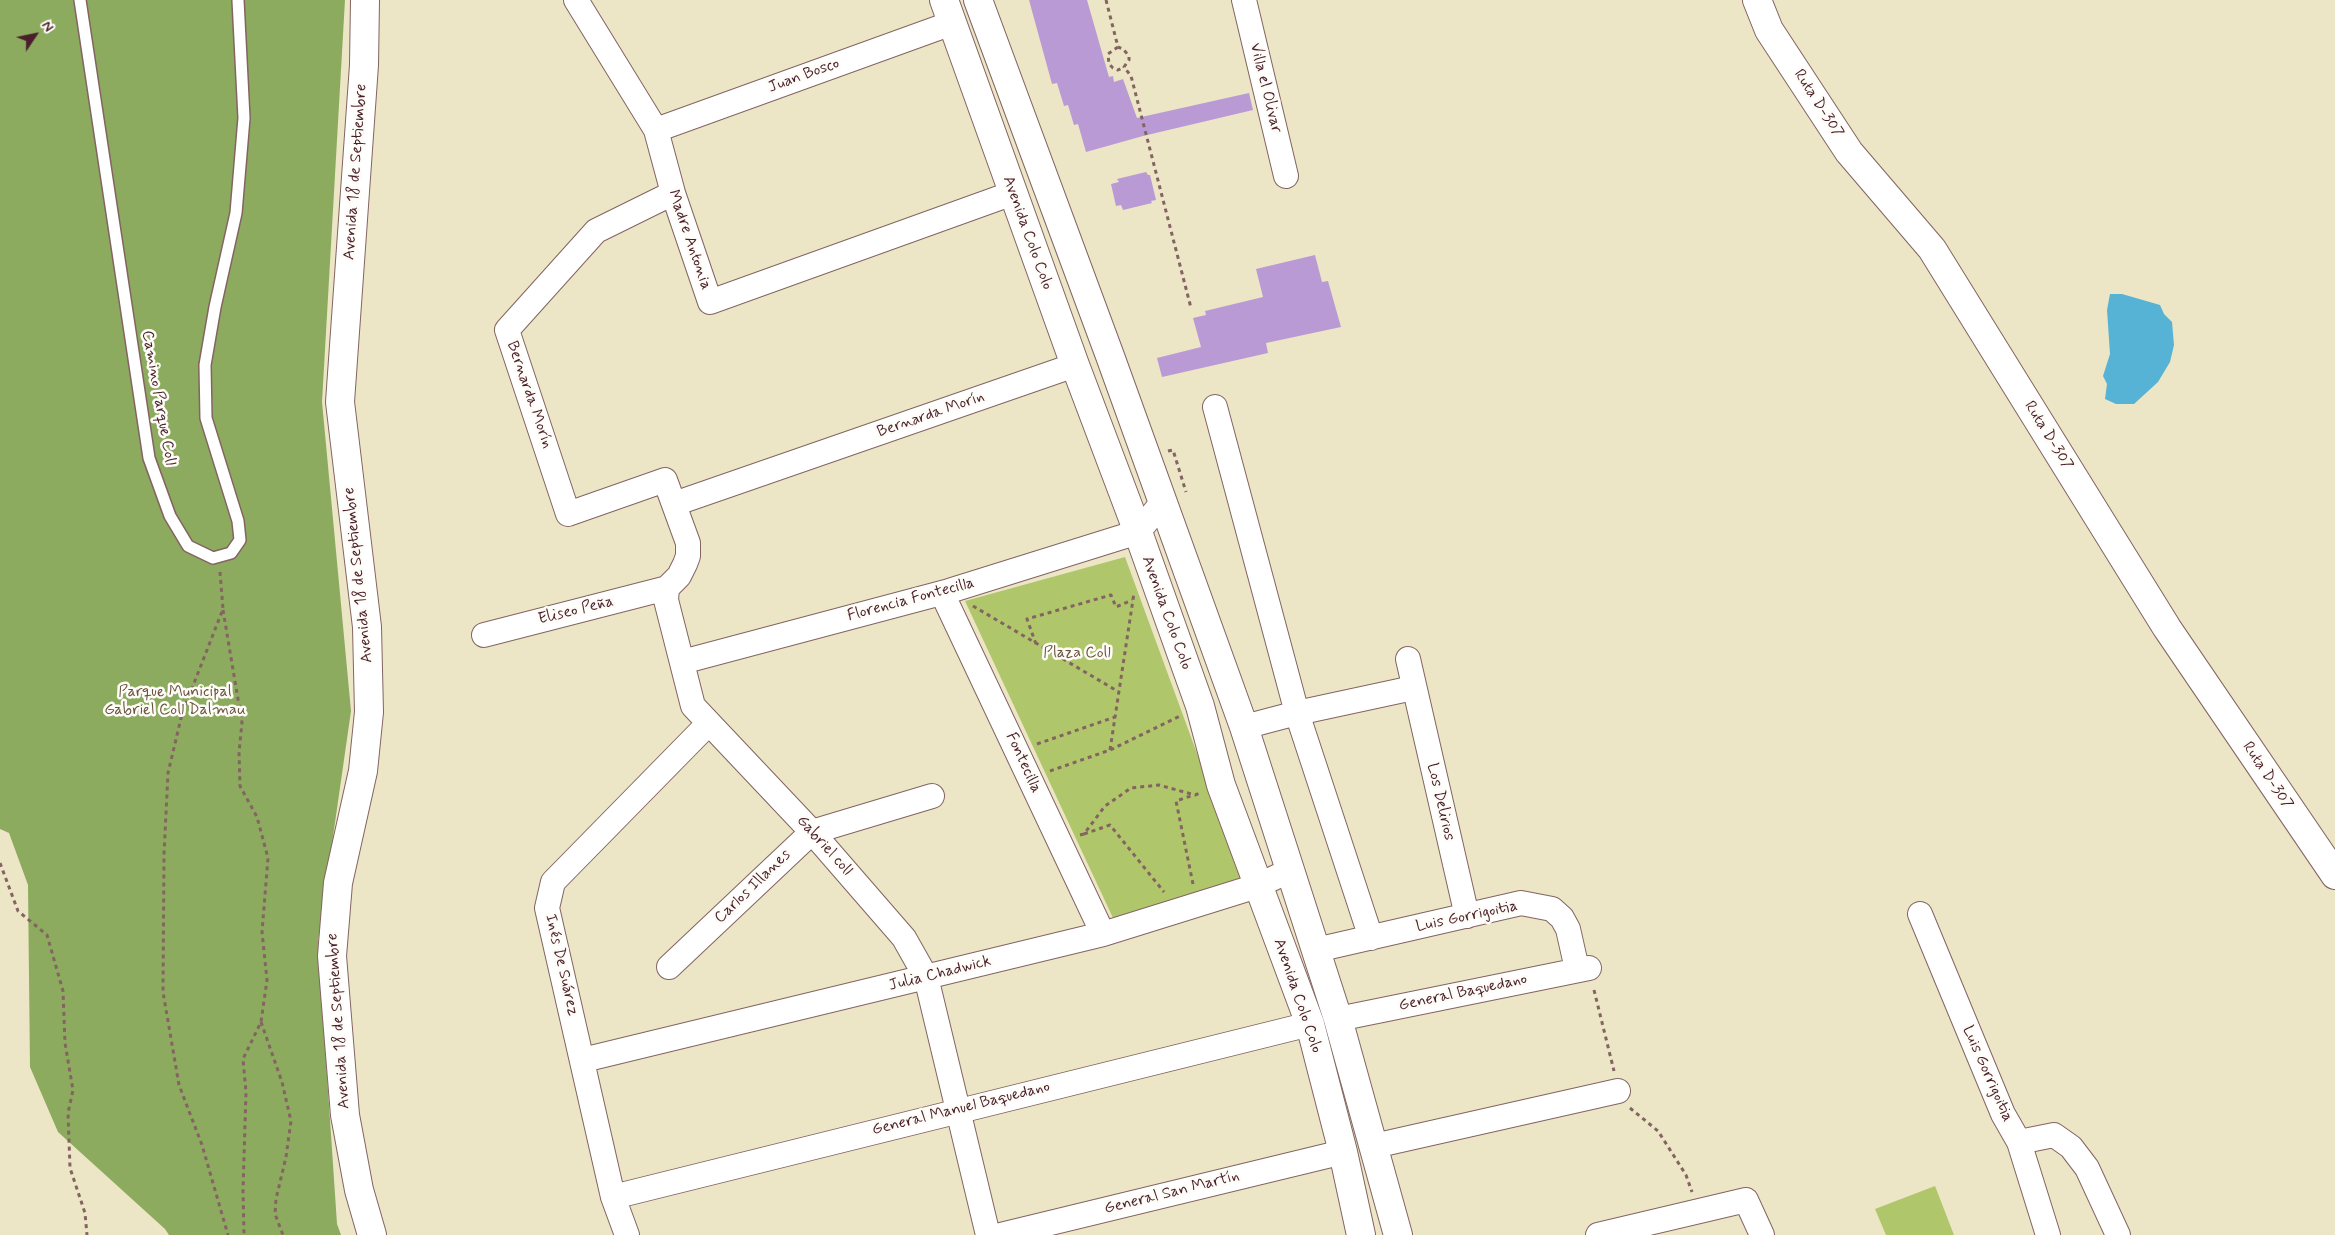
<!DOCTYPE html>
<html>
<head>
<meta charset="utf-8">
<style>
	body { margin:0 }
	#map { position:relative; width:2335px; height:1235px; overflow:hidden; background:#ece5c6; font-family:Mynerve,sans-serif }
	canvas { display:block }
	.north { position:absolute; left:10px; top:10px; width:50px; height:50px; -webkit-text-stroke:4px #fdfcf7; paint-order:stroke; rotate:56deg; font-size:14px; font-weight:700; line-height:20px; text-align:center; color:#4a1f2b }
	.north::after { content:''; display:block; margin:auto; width:18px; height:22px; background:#4a1f2b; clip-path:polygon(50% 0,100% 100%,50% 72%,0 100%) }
</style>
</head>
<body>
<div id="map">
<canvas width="2335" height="1235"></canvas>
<div class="north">N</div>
</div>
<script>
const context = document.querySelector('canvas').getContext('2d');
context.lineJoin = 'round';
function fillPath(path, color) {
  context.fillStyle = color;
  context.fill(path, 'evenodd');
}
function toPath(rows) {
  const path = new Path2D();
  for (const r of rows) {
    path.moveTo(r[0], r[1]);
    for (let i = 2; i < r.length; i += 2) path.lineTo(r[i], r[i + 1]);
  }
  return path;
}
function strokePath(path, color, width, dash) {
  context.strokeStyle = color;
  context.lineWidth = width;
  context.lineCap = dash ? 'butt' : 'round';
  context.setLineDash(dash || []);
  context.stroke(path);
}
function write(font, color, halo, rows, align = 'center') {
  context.font = font + ' Mynerve,sans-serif';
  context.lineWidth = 5;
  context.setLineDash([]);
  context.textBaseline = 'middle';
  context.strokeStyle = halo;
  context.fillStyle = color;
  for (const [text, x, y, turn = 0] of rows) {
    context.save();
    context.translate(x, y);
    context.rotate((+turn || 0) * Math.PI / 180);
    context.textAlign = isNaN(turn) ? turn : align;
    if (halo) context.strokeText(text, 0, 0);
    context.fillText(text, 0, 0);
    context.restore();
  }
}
fillPath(toPath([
	[1125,557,1243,879,1113,918,965,601],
	[1935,1186,1954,1235,1886,1235,1875,1209]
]), '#b0c66b');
fillPath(toPath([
	[0,0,345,0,322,402,351,711,318,941,337,1224,341,1235,169,1235,165,1229,58,1132,30,1067,28,885,9,833,0,829]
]), '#8cab5f');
fillPath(toPath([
	[2110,294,2122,294,2160,305,2164,314,2172,322,2174,345,2170,362,2158,382,2134,404,2116,404,2105,399,2107,384,2103,376,2110,354,2107,310]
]), '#56b3d5');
fillPath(toPath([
	[1029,0,1087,0,1109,77,1113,76,1114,82,1123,79,1137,118,1249,93,1253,110,1143,136,1086,152,1078,124,1074,125,1068,105,1064,106,1057,83,1052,84],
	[1146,172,1148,175,1150,175,1156,200,1151,201,1152,203,1123,210,1121,205,1116,206,1111,184,1119,182,1117,179],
	[1315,255,1322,282,1328,281,1341,327,1266,343,1268,353,1162,377,1157,358,1201,347,1193,318,1206,315,1205,311,1263,297,1256,269]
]), '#b99ad4');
const lane = toPath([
	[80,0,149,458,170,516,188,546,213,558,231,553,240,540,238,521,206,418,205,365,215,307,236,213,244,118,238,0]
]);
const street = toPath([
	[576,0,656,130,673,193,710,302,1013,193],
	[1244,0,1286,176],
	[656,130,952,23],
	[673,193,596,231,507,330,568,514,665,480,688,543,688,556,685,564,679,576,667,588,666,600,693,706,812,832,904,938,926,977,988,1235],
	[1215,407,1297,713,1371,938],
	[674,504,1075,365],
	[942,593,1103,934],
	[484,635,667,588],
	[1408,659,1467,916],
	[682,662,949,591,1138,532,1162,503],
	[1244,727,1297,713,1413,688],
	[1920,914,2003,1114,2019,1142,2048,1235],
	[1316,950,1521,903,1552,909,1562,918,1568,929,1577,969],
	[669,967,812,832,932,796],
	[1338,1019,1589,968],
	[583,1060,1103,934,1257,886,1291,870],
	[2019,1142,2054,1135,2071,1147,2087,1168,2118,1235],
	[1374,1146,1618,1091],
	[613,1197,1310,1024],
	[627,1235,613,1197,547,908,553,882,709,723],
	[1001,1235,1343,1152],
	[1598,1235,1746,1200,1762,1235]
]);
const secondary = toPath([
	[944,0,1075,365,1138,532,1200,706,1221,785,1310,1024,1343,1152,1361,1235],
	[1757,0,1769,30,1849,152,1932,249,2167,628,2335,875]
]);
const primary = toPath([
	[365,0,364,65,340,402,367,627,369,712,363,771,338,883,332,956,345,1115,359,1190,372,1235],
	[978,0,1110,356,1244,727,1338,1019,1398,1235]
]);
strokePath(lane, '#836461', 14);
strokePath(street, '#836461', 26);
strokePath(secondary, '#836461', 30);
strokePath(primary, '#836461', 30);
strokePath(toPath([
	[1106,0,1118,47,1123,49,1129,56,1129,60,1124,67,1131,76,1191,308],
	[1118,47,1108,54,1109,64,1113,68,1118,70,1124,67],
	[1168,451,1173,450,1186,492],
	[220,572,223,609,182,714,168,773,164,854,163,992,179,1085,202,1145,228,1235],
	[973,606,1119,692],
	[223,610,242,723,239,752,240,786,257,817,268,858,262,932,267,980,261,1022,243,1059,246,1092,243,1190,244,1235],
	[1036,644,1027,619,1111,595,1116,607,1132,600],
	[1037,744,1115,717],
	[1110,750,1134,593],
	[1050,771,1110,750,1180,716],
	[1084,834,1110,825,1164,892],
	[1080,835,1084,834,1105,806,1131,788,1159,785,1195,795,1200,793],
	[0,863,18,911,47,935,63,991,65,1043,73,1090,68,1113,70,1168,85,1213,87,1235],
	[1193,884,1176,801,1194,795],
	[1594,990,1614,1071],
	[261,1022,282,1082,291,1121,286,1157,276,1199,275,1214,283,1235],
	[1630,1108,1658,1131,1686,1175,1692,1192]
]), '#836461', 3, [4, 4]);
strokePath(lane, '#fff', 11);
strokePath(street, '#fff', 24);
strokePath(secondary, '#fff', 28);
strokePath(primary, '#fff', 28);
write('16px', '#4a1f2b', '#fdfcf7', [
	["Juan Bosco",804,76,-20],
	["Villa el Olivar",1265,88,76],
	["Ruta D-307",1818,104,57],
	["Avenida 18 de Septiembre",356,172,-86],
	["Avenida Colo Colo",1027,233,70],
	["Madre Antonia",689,240,71],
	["Bernarda Morín",529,395,71],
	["Camino Parque Coll",158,398,80],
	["Bernarda Morín",931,415,-19],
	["Ruta D-307",2048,436,58],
	["Avenida 18 de Septiembre",359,575,-96],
	["Florencia Fontecilla",911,600,-15],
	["Eliseo Peña",576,611,-14],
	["Avenida Colo Colo",1166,613,70],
	["Fontecilla",1023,763,65],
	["Ruta D-307",2267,776,56],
	["Los Delirios",1440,802,77],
	["Gabriel coll",824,846,48],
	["Carlos Illanes",753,887,-44],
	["Luis Gorrigoitia",1467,917,-12],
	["Inés De Suárez",561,965,77],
	["Julia Chadwick",940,974,-14],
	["General Baquedano",1463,993,-12],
	["Avenida Colo Colo",1297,996,71],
	["Avenida 18 de Septiembre",339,1021,-94],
	["Luis Gorrigoitia",1987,1074,66],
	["General Manuel Baquedano",961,1109,-14],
	["General San Martín",1172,1193,-14]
]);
write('16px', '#69513e', '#fdfcf7', [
	["Plaza Coll",1077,654],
	["Parque Municipal",175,693],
	["Gabriel Coll Dalmau",175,711]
]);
</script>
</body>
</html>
